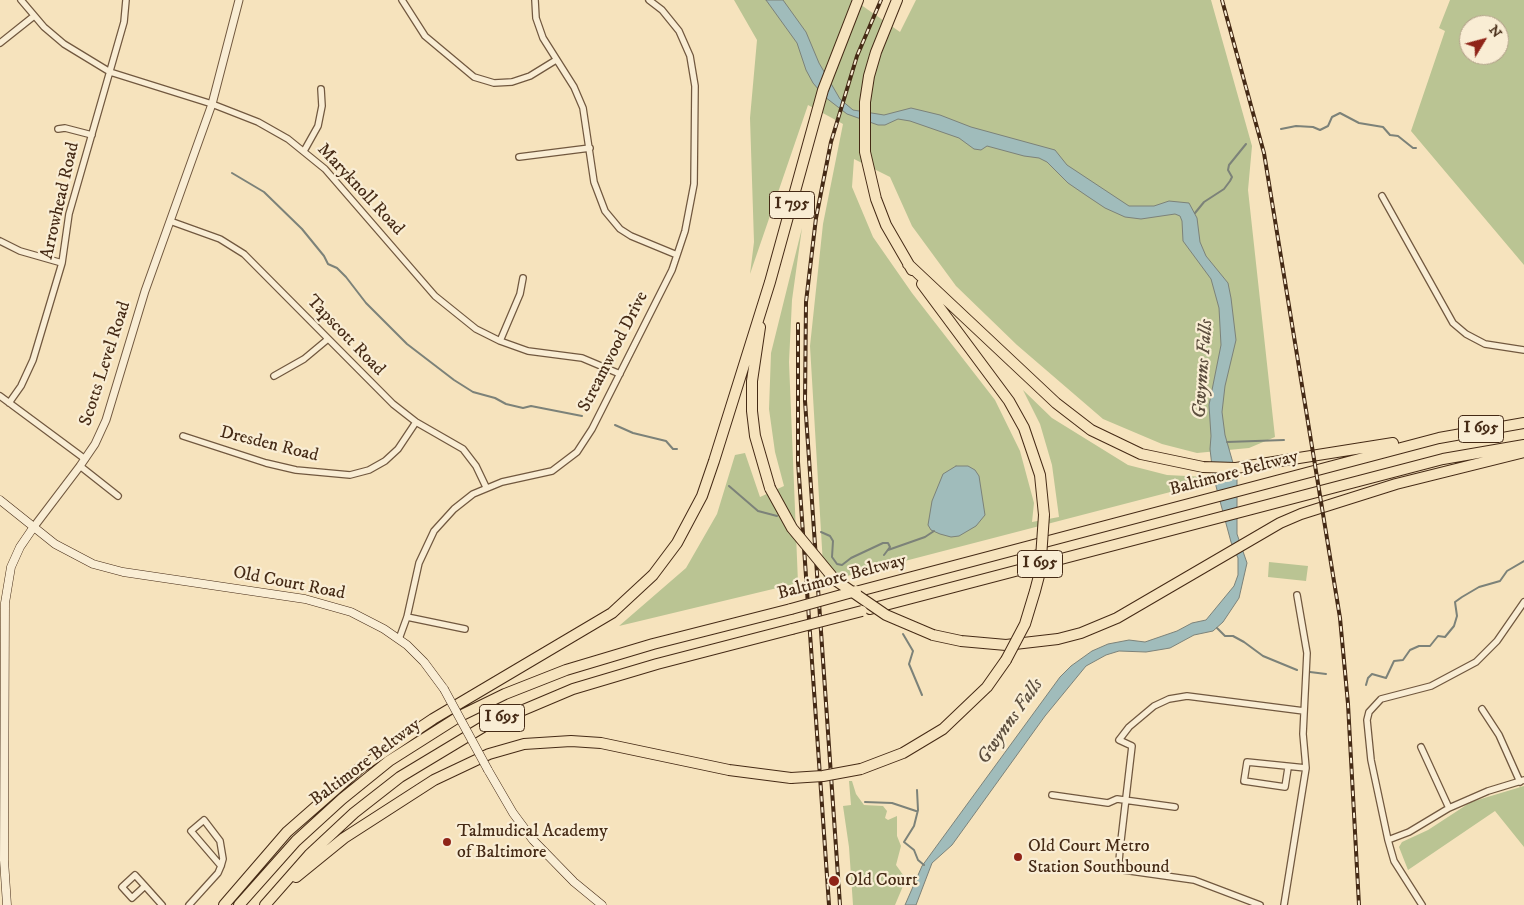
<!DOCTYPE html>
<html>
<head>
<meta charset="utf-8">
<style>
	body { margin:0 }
	#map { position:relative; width:1524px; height:905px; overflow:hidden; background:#f6e3bd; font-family:"IM FELL DW Pica",serif }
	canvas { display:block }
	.north { position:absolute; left:1459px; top:15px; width:50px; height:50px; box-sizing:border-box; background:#f9edd4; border:1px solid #b19f88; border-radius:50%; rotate:53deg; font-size:14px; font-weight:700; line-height:20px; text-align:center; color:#452a15 }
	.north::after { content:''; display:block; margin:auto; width:18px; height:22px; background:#8f2418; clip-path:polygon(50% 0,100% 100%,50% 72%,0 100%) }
</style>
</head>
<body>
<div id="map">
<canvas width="1524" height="905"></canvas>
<div class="north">N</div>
</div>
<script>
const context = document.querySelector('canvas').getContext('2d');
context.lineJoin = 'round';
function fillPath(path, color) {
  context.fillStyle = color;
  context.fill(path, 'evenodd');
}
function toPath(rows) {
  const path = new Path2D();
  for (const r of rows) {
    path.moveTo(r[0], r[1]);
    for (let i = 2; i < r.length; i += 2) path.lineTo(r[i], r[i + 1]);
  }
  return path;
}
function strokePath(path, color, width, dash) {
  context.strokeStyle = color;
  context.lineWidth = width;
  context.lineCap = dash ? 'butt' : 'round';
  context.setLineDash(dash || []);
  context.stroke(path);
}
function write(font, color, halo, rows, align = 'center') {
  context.font = font + ' "IM FELL DW Pica",serif';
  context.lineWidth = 4.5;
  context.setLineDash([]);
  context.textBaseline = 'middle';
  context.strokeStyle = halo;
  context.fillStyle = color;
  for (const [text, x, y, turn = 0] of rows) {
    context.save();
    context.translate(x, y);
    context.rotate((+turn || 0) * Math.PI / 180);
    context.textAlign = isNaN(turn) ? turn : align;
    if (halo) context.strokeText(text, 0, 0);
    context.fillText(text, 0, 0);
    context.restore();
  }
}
fillPath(toPath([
	[734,0,854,0,900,32,916,0,1211,0,1252,146,1248,190,1275,437,1249,448,1197,453,1162,444,1103,419,1017,345,956,286,912,226,890,177,854,159,852,187,873,237,912,293,995,400,1020,451,1034,503,1032,522,1059,517,1052,465,1040,424,1023,390,1052,418,1128,465,1167,475,1206,477,1205,483,824,582,810,346,823,224,843,124,808,105,750,274,754,242,750,118,757,40],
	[1450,0,1524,0,1524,265,1411,131,1445,31,1439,28],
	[1469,25,1499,25,1499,55,1469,55],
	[802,228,792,300,789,362,798,583,619,626,686,568,717,514,735,455,745,453,760,497,784,486,775,452,769,409,771,353],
	[1269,562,1308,566,1306,581,1268,577],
	[849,781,852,781,856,794,864,805,883,806,887,811,885,818,888,820,897,816,897,836,901,846,896,865,906,879,895,905,853,905,849,847,843,806,851,805],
	[1524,786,1524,847,1495,811,1408,870,1399,847,1402,842,1428,830,1471,802]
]), '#bac493');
const water = toPath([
	[766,0,783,0,806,32,819,63,840,99,853,110,884,115,911,108,940,115,971,127,1055,150,1067,165,1129,206,1154,206,1169,201,1189,203,1197,218,1200,242,1206,256,1228,283,1231,298,1236,340,1225,386,1222,412,1225,435,1237,477,1237,534,1247,563,1239,598,1223,622,1213,631,1194,635,1170,648,1146,652,1119,651,1106,655,1086,666,1045,716,952,845,932,863,916,905,905,905,922,866,1060,677,1071,666,1092,651,1108,644,1129,640,1145,642,1177,631,1192,623,1206,620,1234,586,1238,575,1238,558,1231,542,1213,475,1210,449,1211,436,1209,405,1221,345,1219,308,1211,279,1183,241,1182,221,1180,216,1175,214,1141,219,1125,217,1105,208,1087,196,1068,183,1047,162,1039,158,1024,156,987,146,981,150,974,149,959,138,910,121,898,119,885,125,878,125,847,114,825,97,813,83,806,70,797,43,766,0],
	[956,466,968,466,975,470,979,476,985,515,976,526,959,536,951,537,940,534,931,530,928,525,932,501,943,474,956,466]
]);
fillPath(water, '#a0bcbb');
strokePath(water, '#7c8279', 1);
strokePath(toPath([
	[1281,129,1296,126,1313,127,1320,130,1328,126,1332,117,1340,113,1359,123,1383,127,1390,135,1398,136,1413,148,1416,148],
	[232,173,264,192,302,229,324,256,328,264,337,268,346,277,366,303,407,344,454,380,473,392,495,398,506,404,523,408,531,406,582,416],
	[1195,213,1204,202,1224,189,1230,181,1232,177,1228,170,1229,165,1246,144],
	[615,425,633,433,666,441,673,449,677,449],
	[1227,442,1284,440],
	[729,486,758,511,777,516],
	[821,532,830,536,833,541,832,557,837,564,842,565,851,558,883,543,888,543,890,547,884,555],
	[888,550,925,537,934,531],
	[1217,628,1225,636,1233,636,1244,642,1263,656,1297,670],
	[903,634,913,651,909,664,922,695],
	[1310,672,1326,674],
	[1366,685,1368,678,1372,674,1386,678,1394,661,1403,660,1410,650,1419,646,1430,646,1438,636,1445,637,1454,626,1457,616,1455,602,1462,597,1479,587,1500,581,1507,571,1524,561],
	[917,790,918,810,914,826,904,842,914,850,918,860,924,865],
	[865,802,892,803,916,811]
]), '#7c8279', 2);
const minor = toPath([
	[21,0,44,27,64,44,110,72,212,104,258,122,288,139,325,169,435,296,476,329,500,341,528,351,582,358,620,374],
	[402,0,425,36,474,77,494,83,512,82,530,76,556,60],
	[535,0,536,18,543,38,574,87,583,108,594,182,605,211,620,229,631,236,677,255],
	[0,43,34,16],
	[58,129,65,128,92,135],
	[304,151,318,126,322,106,321,89],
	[519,157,590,148],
	[1382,196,1453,323,1466,334,1485,344,1524,350],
	[170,221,220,239,244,254,393,404,416,422,463,449,476,466,486,487],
	[0,241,20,251,62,263],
	[500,341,520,294,523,278],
	[274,376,304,359,328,339],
	[0,396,85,459],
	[9,403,21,386,33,360,62,263,69,214,124,22,126,0],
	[183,436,266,463,296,470,350,475,369,470,385,461,398,449,416,422],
	[80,466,118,496],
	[407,617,465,629],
	[399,639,407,617,419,563,434,531,454,509,473,494,502,482,552,471,577,452,592,429,672,270,685,231,694,184,695,86,690,56,679,31,662,10,649,0],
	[1482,709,1499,735,1520,782],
	[1421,747,1449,808],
	[1288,768,1285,787,1244,781,1247,762,1306,768],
	[1052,795,1108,803,1117,799,1175,807],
	[1388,840,1409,832,1449,808,1488,791,1524,780],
	[145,886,132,898,122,887,135,875,145,886,162,905],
	[189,905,218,873,221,866,223,859,220,841,204,820,191,831,221,866],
	[1260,905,1194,880,1123,870,1119,862,1120,849,1132,746,1119,740,1129,727,1154,706,1169,699,1187,696,1304,711],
	[1284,905,1306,768,1303,734,1307,653,1297,595],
	[1422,905,1394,861,1388,840,1371,760,1367,720,1369,712,1381,699,1431,686,1476,662,1497,641,1524,602]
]);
const tertiary = toPath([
	[33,528,80,466,95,444,106,420,145,291,212,104,239,0]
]);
const secondary = toPath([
	[0,500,55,544,93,564,123,572,305,599,351,612,384,629,407,645,424,662,444,689],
	[488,770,513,813,533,840,574,882,602,905],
	[7,905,4,860,5,603,11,567,20,547,33,528]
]);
const motorway = toPath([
	[897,0,876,52,869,76,865,102,865,152,876,199,886,225,912,270],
	[908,264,1056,403,1091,430,1141,454,1203,467,1236,468,1393,443],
	[922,284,1009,401,1024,428,1040,475,1044,515],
	[760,327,752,381,752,411,755,436,770,488],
	[859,591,1439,438,1524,423],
	[870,609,1443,459,1524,445],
	[933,635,961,641,1006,645,1058,639,1081,633,1117,618,1280,523,1301,514,1396,484,1524,452],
	[861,769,903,753,943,729,987,687,1006,660],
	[296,877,344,838,434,780,489,754,524,744,571,741,601,743,729,770,791,778],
	[224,905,287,832,360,768,433,719,612,613,653,575,677,543,702,496,714,461,770,282,823,90,858,0],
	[239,905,296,841,342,799,389,761,460,716,505,694,566,670,653,644,791,609],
	[265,905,309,855,354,813,400,777,483,727,573,689,657,664,792,629]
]);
strokePath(minor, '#71583f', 8);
strokePath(tertiary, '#71583f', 9);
strokePath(secondary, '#452a15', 9);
strokePath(motorway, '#452a15', 12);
strokePath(minor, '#f9edd4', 5.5);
strokePath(tertiary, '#f9edd4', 7);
strokePath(secondary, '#f9edd4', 8);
strokePath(motorway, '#f6e3bd', 10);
const rail = toPath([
	[1222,0,1264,153,1340,618,1348,704,1359,905],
	[798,324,798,462,829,905],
	[840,905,805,401,806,302,816,218,831,142,857,56,881,0]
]);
strokePath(rail, '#452a15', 4);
strokePath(rail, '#f9edd4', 2, [5.5]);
const secondaryBridge = toPath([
	[444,689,488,770]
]);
const motorwayBridge = toPath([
	[770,488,792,528,835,580,886,615,933,635],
	[791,609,856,591],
	[792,629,862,611],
	[1006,660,1025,624,1035,591,1040,572,1044,515],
	[791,778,823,776,861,769]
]);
strokePath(secondaryBridge, '#452a15', 9, []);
strokePath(motorwayBridge, '#452a15', 12, []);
strokePath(secondaryBridge, '#f9edd4', 8);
strokePath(motorwayBridge, '#f6e3bd', 10);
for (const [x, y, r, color] of [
	[447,842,5,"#8f2418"],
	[1018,857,5,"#8f2418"],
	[834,881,6,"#8f2418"]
]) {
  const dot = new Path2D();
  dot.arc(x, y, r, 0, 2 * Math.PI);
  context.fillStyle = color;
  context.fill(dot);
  strokePath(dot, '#f9edd4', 2);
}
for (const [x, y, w] of [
	[792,205,45],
	[1481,429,45],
	[1040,564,45],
	[502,718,45]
]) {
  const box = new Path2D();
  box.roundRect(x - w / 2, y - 13.5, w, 27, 4);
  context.fillStyle = '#f9edd4';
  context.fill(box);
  strokePath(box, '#452a15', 1);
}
write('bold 16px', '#452a15', null, [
	["I 795",792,205],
	["I 695",1481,429],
	["I 695",1040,564],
	["I 695",502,718]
]);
write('18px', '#452a15', '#f9edd4', [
	["Maryknoll Road",360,190,47],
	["Arrowhead Road",61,201,-77],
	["Tapscott Road",345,336,46],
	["Streamwood Drive",614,352,-63],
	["Scotts Level Road",106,364,-72],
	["Dresden Road",269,445,14],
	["Baltimore Beltway",1234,474,-15],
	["Baltimore Beltway",842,578,-15],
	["Old Court Road",289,584,11],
	["Baltimore Beltway",366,763,-37]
]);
write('18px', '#452a15', '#f9edd4', [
	["Talmudical Academy",457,832],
	["of Baltimore",457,853],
	["Old Court Metro",1028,847],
	["Station Southbound",1028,868],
	["Old Court",845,881]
], 'left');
write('italic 19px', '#5c4e3e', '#f9edd4', [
	["Gwynns Falls",1204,369,-86],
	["Gwynns Falls",1011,722,-55]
]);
</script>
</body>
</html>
